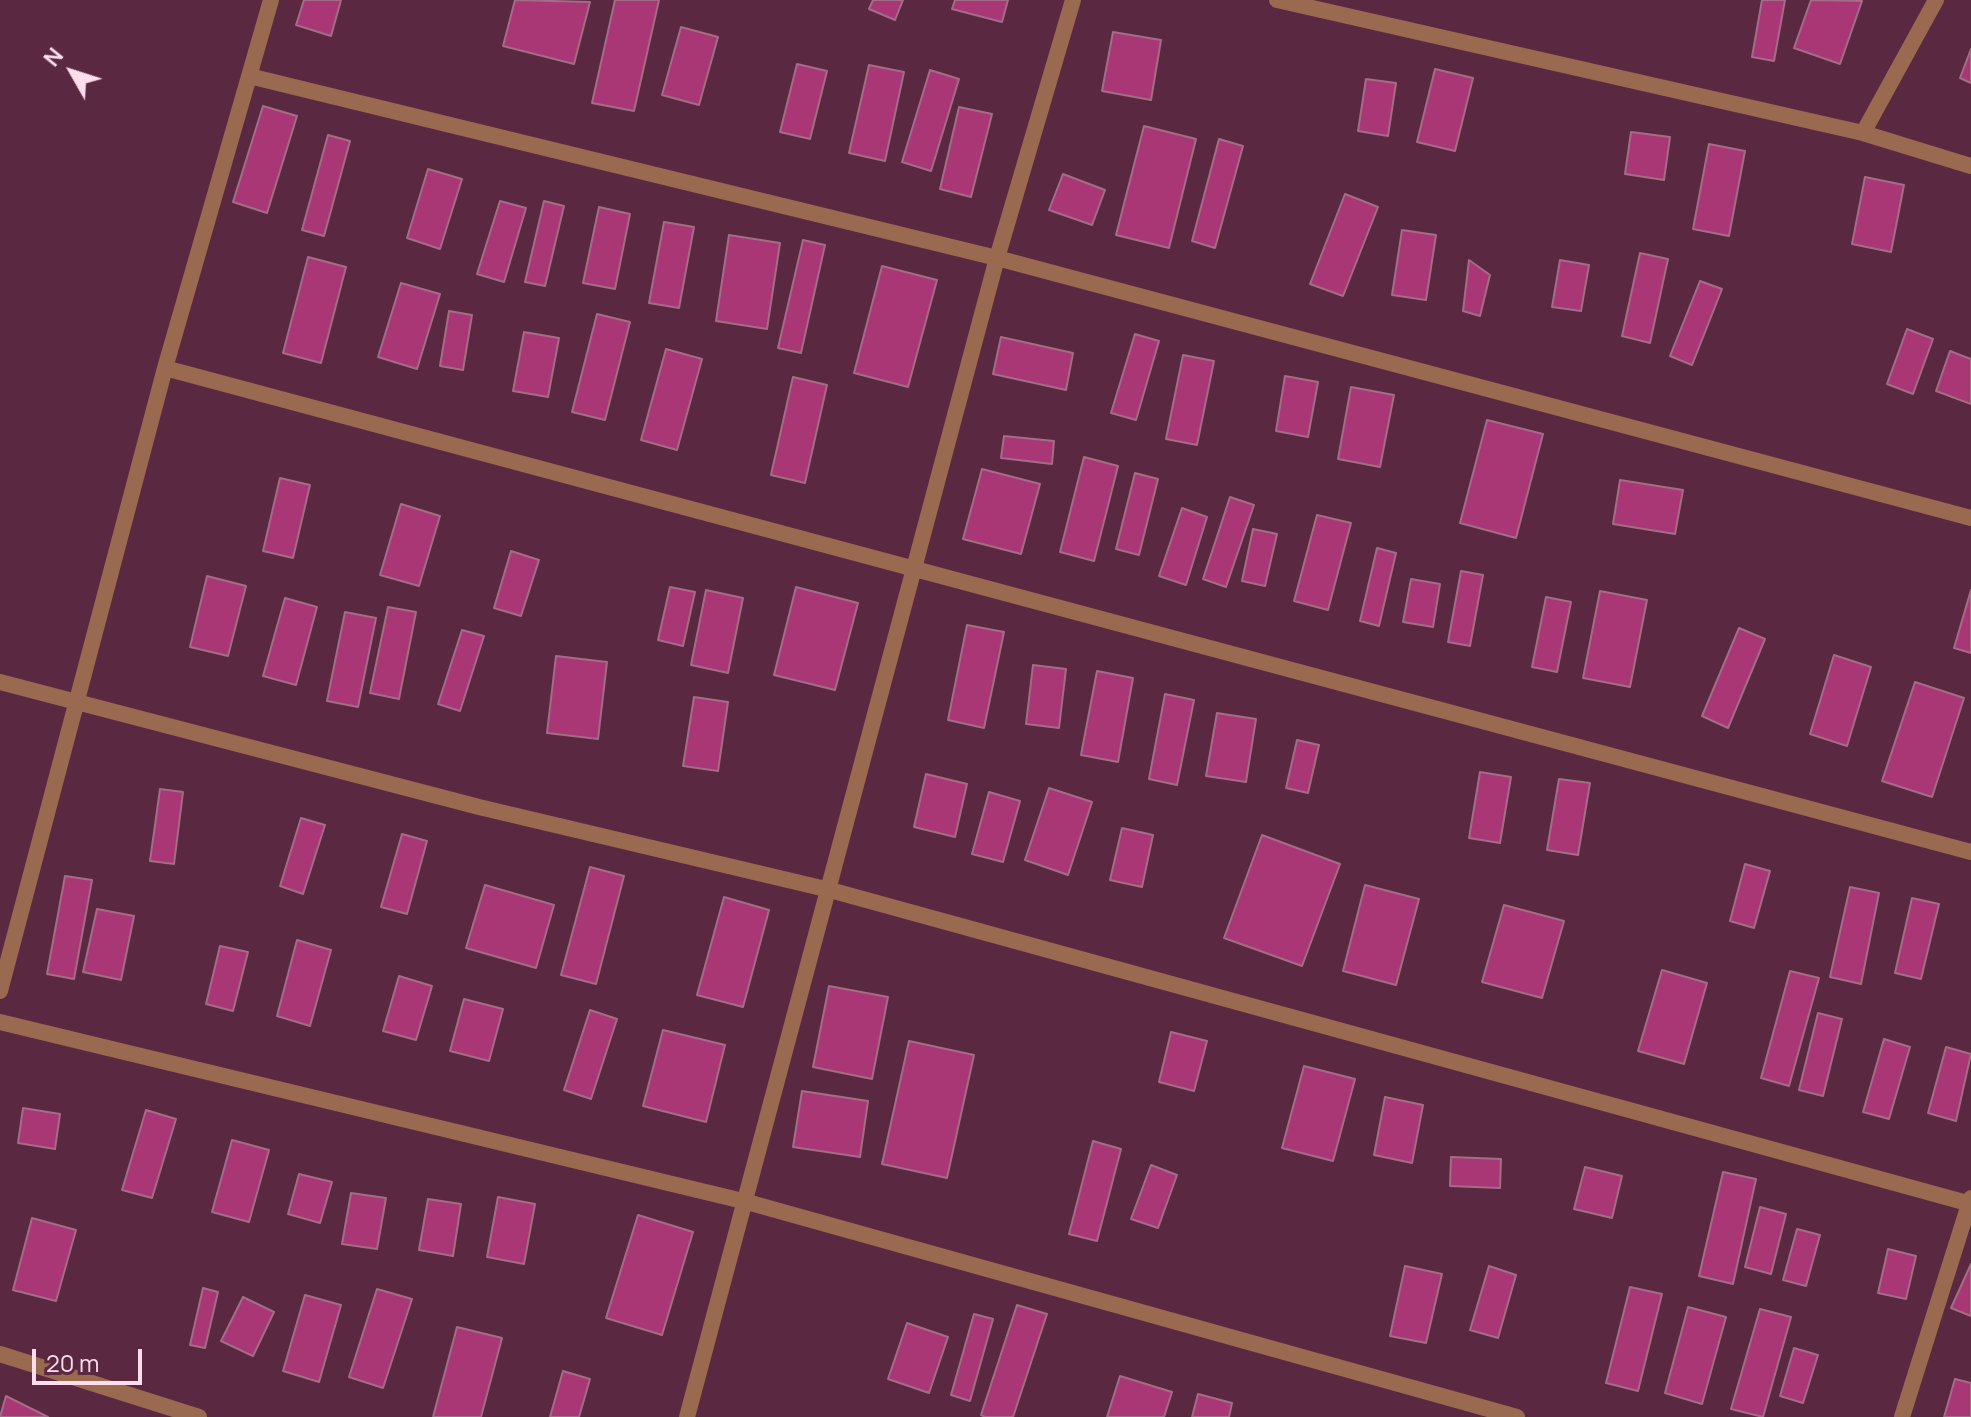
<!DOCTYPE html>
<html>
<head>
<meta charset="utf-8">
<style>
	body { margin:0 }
	#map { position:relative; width:1971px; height:1417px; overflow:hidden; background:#5a2941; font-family:Manrope,sans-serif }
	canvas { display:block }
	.north { position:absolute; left:32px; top:32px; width:80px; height:80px; -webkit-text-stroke:6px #5a2941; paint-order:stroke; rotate:309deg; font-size:22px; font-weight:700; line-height:32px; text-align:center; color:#fedeec }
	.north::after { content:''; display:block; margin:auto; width:28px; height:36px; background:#fedeec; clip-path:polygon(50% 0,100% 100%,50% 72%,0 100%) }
	.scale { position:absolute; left:32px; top:1349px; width:110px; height:36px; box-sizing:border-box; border:4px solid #fedeec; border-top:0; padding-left:10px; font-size:24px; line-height:28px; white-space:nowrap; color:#fedeec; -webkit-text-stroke:6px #5a2941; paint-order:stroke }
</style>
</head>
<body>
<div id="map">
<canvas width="1971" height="1417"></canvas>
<div class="north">N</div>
<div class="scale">20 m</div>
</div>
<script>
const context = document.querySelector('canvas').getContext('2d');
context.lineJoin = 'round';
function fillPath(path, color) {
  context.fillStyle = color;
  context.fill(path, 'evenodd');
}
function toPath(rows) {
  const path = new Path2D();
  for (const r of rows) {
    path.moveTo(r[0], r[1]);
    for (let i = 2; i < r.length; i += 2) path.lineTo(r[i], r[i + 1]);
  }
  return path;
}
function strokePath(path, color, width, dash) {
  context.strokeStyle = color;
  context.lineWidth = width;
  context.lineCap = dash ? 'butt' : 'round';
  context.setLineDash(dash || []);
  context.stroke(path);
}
const building = toPath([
	[304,0,341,0,331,36,296,25,304,0],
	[515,0,590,2,574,64,503,46,515,0],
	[615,0,659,0,634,111,592,103,615,0],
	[873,0,903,0,895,20,869,9,873,0],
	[955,0,1008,0,1002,22,952,9,955,0],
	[1762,0,1785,0,1774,61,1752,57,1762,0],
	[1811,0,1862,1,1840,64,1794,48,1811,0],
	[681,27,718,37,699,105,662,95,681,27],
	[1113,32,1161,40,1151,100,1102,91,1113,32],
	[1971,49,1971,83,1960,78,1971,49],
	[797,64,827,71,810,139,780,132,797,64],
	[869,65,904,72,885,161,849,153,869,65],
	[1435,69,1473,78,1455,151,1417,142,1435,69],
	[930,70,959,79,931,171,902,162,930,70],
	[1366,79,1396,83,1388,136,1358,131,1366,79],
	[263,106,297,116,267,213,233,202,263,106],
	[959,107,992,114,971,197,940,189,959,107],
	[1144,126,1196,139,1169,248,1116,235,1144,126],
	[1631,132,1670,137,1664,180,1625,174,1631,132],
	[328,135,350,141,324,236,302,230,328,135],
	[1219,139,1243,146,1215,248,1192,241,1219,139],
	[1709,144,1745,151,1729,236,1693,229,1709,144],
	[428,169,462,179,440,249,407,238,428,169],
	[1063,174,1105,190,1092,225,1049,210,1063,174],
	[1865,177,1904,185,1891,252,1852,244,1865,177],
	[1345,194,1378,207,1343,296,1310,284,1345,194],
	[500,201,526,208,504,282,477,274,500,201],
	[544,201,564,206,545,286,525,282,544,201],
	[599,207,630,214,615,289,583,283,599,207],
	[664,222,694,227,679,308,649,303,664,222],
	[1402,230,1436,235,1426,300,1392,295,1402,230],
	[729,235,780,243,767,329,716,321,729,235],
	[803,240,825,245,801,353,778,348,803,240],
	[1640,253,1668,259,1650,343,1622,336,1640,253],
	[308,257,346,267,321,363,283,353,308,257],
	[1469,260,1490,275,1480,316,1463,311,1469,260],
	[1560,260,1589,265,1581,311,1552,307,1560,260],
	[882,266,937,280,908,387,854,373,882,266],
	[1700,281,1722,289,1692,365,1670,356,1700,281],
	[401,283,440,294,417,369,378,357,401,283],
	[449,311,472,315,463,370,440,366,449,311],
	[597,314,630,322,605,420,572,412,597,314],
	[1907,329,1933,339,1913,394,1887,384,1907,329],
	[524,332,559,338,548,397,513,391,524,332],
	[1135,334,1159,341,1136,420,1111,413,1135,334],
	[1001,337,1073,353,1066,390,993,374,1001,337],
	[666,349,702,359,677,450,641,440,666,349],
	[1950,351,1971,359,1971,404,1936,391,1950,351],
	[1183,355,1214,361,1197,445,1166,439,1183,355],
	[1285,376,1318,382,1308,437,1276,431,1285,376],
	[793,377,827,385,805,483,771,475,793,377],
	[1351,387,1394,395,1380,467,1338,459,1351,387],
	[1487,420,1543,434,1516,538,1460,523,1487,420],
	[1004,436,1054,441,1052,464,1001,458,1004,436],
	[1084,457,1118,466,1094,561,1060,552,1084,457],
	[982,469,1040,484,1021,554,963,539,982,469],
	[1135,473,1158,479,1139,555,1116,549,1135,473],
	[280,478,310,485,293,558,263,551,280,478],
	[1620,480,1683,490,1675,534,1613,524,1620,480],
	[1230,497,1254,505,1226,587,1203,579,1230,497],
	[401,504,440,516,419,586,380,575,401,504],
	[1182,508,1207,517,1186,585,1159,576,1182,508],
	[1317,515,1351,523,1328,610,1294,601,1317,515],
	[1253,529,1277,534,1265,586,1242,581,1253,529],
	[1377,548,1396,553,1379,626,1360,621,1377,548],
	[511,551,539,560,521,616,494,608,511,551],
	[1461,571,1483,575,1470,646,1448,642,1461,571],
	[207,576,246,586,228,656,190,647,207,576],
	[1411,579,1440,584,1433,627,1403,622,1411,579],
	[670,587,695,592,683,646,658,640,670,587],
	[796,587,858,603,835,690,774,675,796,587],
	[706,590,743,598,728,673,691,665,706,590],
	[1971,590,1971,653,1954,648,1971,590],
	[1600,591,1647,600,1630,687,1583,678,1600,591],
	[1546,597,1571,602,1557,672,1532,667,1546,597],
	[285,598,317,607,296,685,263,676,285,598],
	[388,607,416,612,399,699,370,693,388,607],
	[345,612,376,618,358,707,327,701,345,612],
	[967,625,1004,632,984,728,948,720,967,625],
	[1739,628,1765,639,1728,728,1702,716,1739,628],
	[462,630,484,636,460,711,438,704,462,630],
	[1834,655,1871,667,1847,746,1810,734,1834,655],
	[556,656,607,662,598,739,547,733,556,656],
	[1033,665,1066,669,1059,728,1026,724,1033,665],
	[1097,671,1133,678,1118,762,1081,755,1097,671],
	[1915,682,1964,698,1932,797,1882,781,1915,682],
	[1165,694,1194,700,1177,785,1149,779,1165,694],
	[694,697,728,702,718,771,683,766,694,697],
	[1217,713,1256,719,1246,782,1206,776,1217,713],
	[1297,740,1319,745,1308,793,1286,788,1297,740],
	[1480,772,1511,777,1500,843,1469,838,1480,772],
	[926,774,967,784,955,837,914,827,926,774],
	[1559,779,1590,783,1578,855,1547,850,1559,779],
	[1049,788,1092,802,1068,875,1025,860,1049,788],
	[160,789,183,792,174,864,150,861,160,789],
	[989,792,1020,801,1003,862,972,854,989,792],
	[301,818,325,825,303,894,280,886,301,818],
	[1122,828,1153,835,1142,887,1110,880,1122,828],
	[402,834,427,841,407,914,381,907,402,834],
	[1262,835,1340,864,1302,966,1224,938,1262,835],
	[1745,864,1770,871,1754,928,1730,921,1745,864],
	[590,867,624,876,596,984,561,975,590,867],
	[65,876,92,880,74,979,47,974,65,876],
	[485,885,554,905,536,968,466,948,485,885],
	[1365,885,1419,899,1396,985,1343,971,1365,885],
	[1850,887,1879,893,1861,984,1830,977,1850,887],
	[724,897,769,910,743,1007,697,995,724,897],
	[1912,898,1939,904,1921,979,1895,973,1912,898],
	[1504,905,1564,921,1542,998,1482,982,1504,905],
	[97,909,134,916,121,980,83,972,97,909],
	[297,940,331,950,310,1026,277,1016,297,940],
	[220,946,248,952,233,1011,206,1004,220,946],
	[1662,970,1707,983,1684,1064,1638,1051,1662,970],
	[1790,971,1819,978,1789,1086,1761,1078,1790,971],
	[399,976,432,986,416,1040,383,1031,399,976],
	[829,986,888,997,872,1079,813,1067,829,986],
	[464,999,503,1009,489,1061,450,1051,464,999],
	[590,1010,617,1019,591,1099,564,1090,590,1010],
	[1818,1013,1842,1019,1823,1096,1799,1090,1818,1013],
	[663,1030,725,1045,706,1122,643,1106,663,1030],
	[1171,1032,1207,1041,1194,1091,1159,1082,1171,1032],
	[1884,1039,1910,1047,1889,1119,1863,1112,1884,1039],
	[909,1041,974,1055,947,1178,882,1164,909,1041],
	[1946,1047,1971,1054,1956,1121,1928,1113,1946,1047],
	[1304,1066,1355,1079,1333,1161,1282,1148,1304,1066],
	[802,1091,868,1101,860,1157,793,1147,802,1091],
	[1385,1097,1423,1105,1412,1163,1374,1155,1385,1097],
	[23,1108,60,1114,55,1149,18,1143,23,1108],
	[146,1110,176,1119,152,1198,122,1190,146,1110],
	[232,1140,269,1150,249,1222,212,1212,232,1140],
	[1093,1141,1121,1149,1097,1241,1069,1234,1093,1141],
	[1451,1157,1501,1159,1500,1188,1450,1186,1451,1157],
	[1151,1165,1177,1175,1158,1228,1131,1219,1151,1165],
	[1585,1167,1622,1176,1612,1218,1574,1209,1585,1167],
	[1723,1172,1756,1179,1733,1284,1699,1276,1723,1172],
	[299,1174,332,1182,320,1223,288,1214,299,1174],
	[351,1193,386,1198,377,1249,342,1244,351,1193],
	[498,1197,535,1204,524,1264,487,1257,498,1197],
	[428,1199,461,1204,453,1256,419,1250,428,1199],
	[1760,1207,1786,1214,1771,1274,1745,1267,1760,1207],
	[638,1215,693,1232,662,1335,606,1318,638,1215],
	[32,1218,76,1230,56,1301,13,1290,32,1218],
	[1797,1229,1820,1235,1806,1286,1783,1280,1797,1229],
	[1888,1249,1916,1256,1906,1299,1878,1293,1888,1249],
	[1971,1264,1971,1316,1951,1308,1971,1264],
	[1405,1266,1442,1274,1426,1343,1390,1336,1405,1266],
	[1489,1266,1516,1275,1498,1338,1470,1330,1489,1266],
	[1630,1287,1662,1294,1638,1391,1606,1383,1630,1287],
	[203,1288,218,1292,205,1348,190,1345,203,1288],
	[377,1289,412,1299,383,1388,349,1377,377,1289],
	[305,1295,341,1305,319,1382,283,1371,305,1295],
	[243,1297,274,1312,253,1356,221,1341,243,1297],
	[1017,1305,1047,1314,1013,1417,985,1417,981,1415,1017,1305],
	[1688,1307,1726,1317,1702,1404,1665,1393,1688,1307],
	[1760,1309,1791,1317,1763,1417,1731,1409,1760,1309],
	[974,1314,993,1319,970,1401,951,1395,974,1314],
	[907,1323,948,1337,929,1393,888,1379,907,1323],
	[457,1327,502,1338,481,1417,433,1417,457,1327],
	[1794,1348,1818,1355,1803,1403,1780,1396,1794,1348],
	[563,1371,590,1379,579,1417,550,1417,563,1371],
	[1120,1376,1172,1392,1164,1417,1107,1417,1120,1376],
	[1955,1379,1971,1383,1971,1417,1944,1417,1955,1379],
	[1198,1394,1232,1403,1229,1417,1192,1417,1198,1394],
	[6,1396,48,1417,0,1417,6,1396]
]);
fillPath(building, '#a93775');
strokePath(building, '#a46c86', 2);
strokePath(toPath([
	[1277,0,1863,133,1971,166],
	[249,76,997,258,1971,518],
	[1863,133,1936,0],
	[165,368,1971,852],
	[0,682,479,807,830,890,1971,1204],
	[0,991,165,368,271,0],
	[0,1022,747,1202,1517,1417],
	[0,1354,199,1417],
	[687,1417,997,258,1073,0],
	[1902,1417,1971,1198]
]), '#996a4f', 16);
</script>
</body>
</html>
